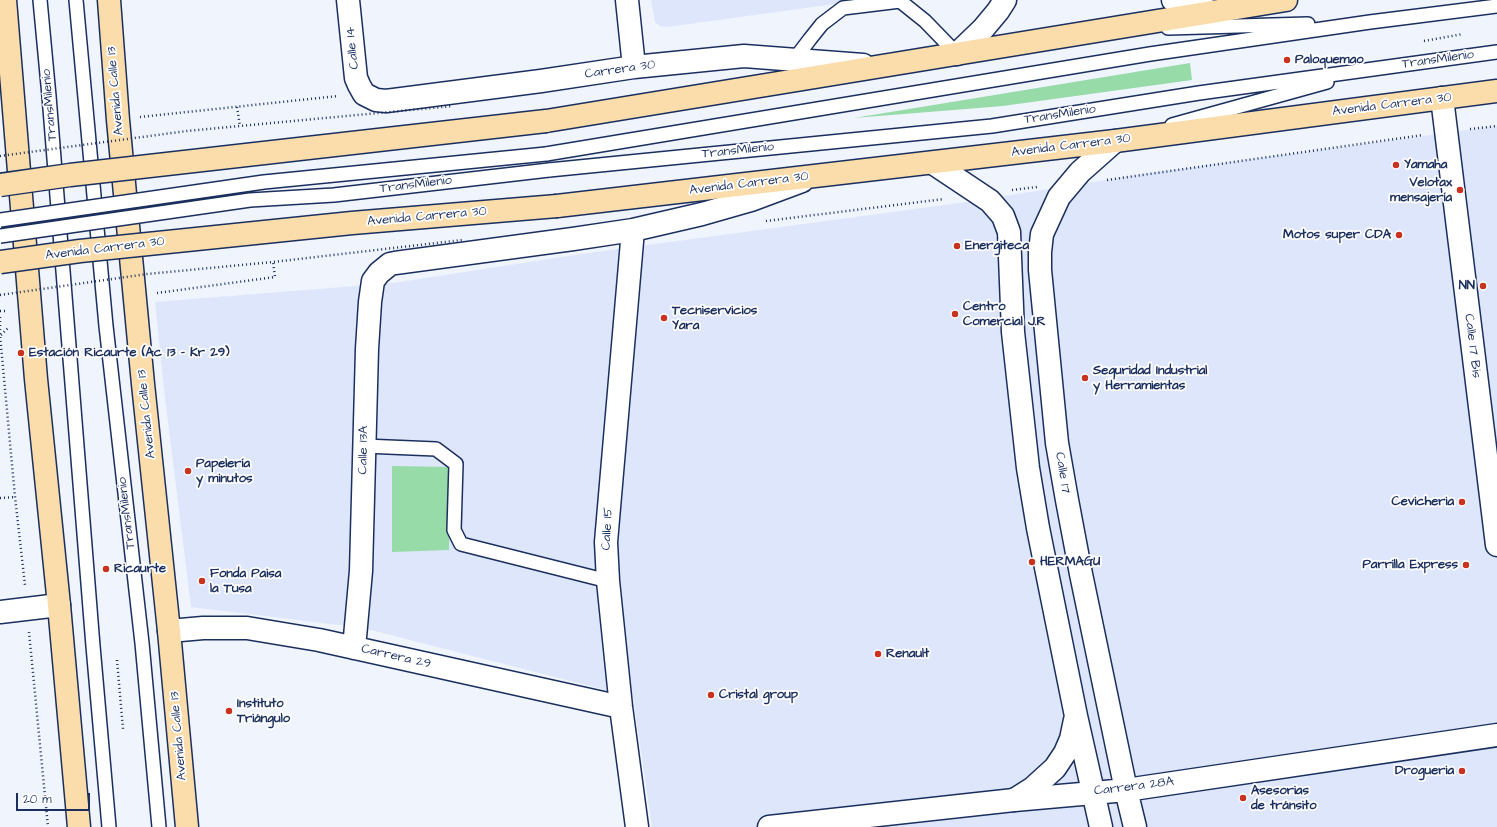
<!DOCTYPE html>
<html>
<head>
<meta charset="utf-8">
<style>
	body { margin:0 }
	#map { position:relative; width:1497px; height:827px; overflow:hidden; background:#f0f4fd; font-family:"Architects Daughter",sans-serif }
	canvas { display:block }
	.scale { position:absolute; left:16px; top:793px; width:74px; height:18px; box-sizing:border-box; border:2px solid #1b2f5e; border-top:0; padding-left:5px; font-size:12px; line-height:14px; white-space:nowrap; color:#1b2f5e; -webkit-text-stroke:3px #fff; paint-order:stroke }
</style>
</head>
<body>
<div id="map">
<canvas width="1497" height="827"></canvas>
<div class="scale">20 m</div>
</div>
<script>
const context = document.querySelector('canvas').getContext('2d');
context.lineJoin = 'round';
function fillPath(path, color) {
  context.fillStyle = color;
  context.fill(path, 'evenodd');
}
function toPath(rows) {
  const path = new Path2D();
  for (const r of rows) {
    path.moveTo(r[0], r[1]);
    for (let i = 2; i < r.length; i += 2) path.lineTo(r[i], r[i + 1]);
  }
  return path;
}
function strokePath(path, color, width, dash) {
  context.strokeStyle = color;
  context.lineWidth = width;
  context.lineCap = dash ? 'butt' : 'round';
  context.setLineDash(dash || []);
  context.stroke(path);
}
function write(font, color, halo, rows, align = 'center') {
  context.font = font + ' "Architects Daughter",sans-serif';
  context.lineWidth = 3.5;
  context.setLineDash([]);
  context.textBaseline = 'middle';
  context.strokeStyle = halo;
  context.fillStyle = color;
  for (const [text, x, y, turn = 0] of rows) {
    context.save();
    context.translate(x, y);
    context.rotate((+turn || 0) * Math.PI / 180);
    context.textAlign = isNaN(turn) ? turn : align;
    if (halo) context.strokeText(text, 0, 0);
    context.fillText(text, 0, 0);
    context.restore();
  }
}
fillPath(toPath([
	[651,0,864,0,667,27,660,26,655,22],
	[1497,126,1497,827,652,827,633,697,363,628,191,607,165,398,155,302,393,283,581,254,967,202,1157,172]
]), '#dee6fb');
fillPath(toPath([
	[1190,63,1192,80,1003,106,854,118],
	[392,466,450,467,449,550,392,552]
]), '#96dba8');
const service = toPath([
	[40,0,49,96,93,646,109,827],
	[76,0,106,326,142,643,159,827],
	[1168,28,1308,24],
	[791,64,810,39,822,24,843,8,900,1,925,21,957,54],
	[1172,125,1327,82],
	[546,154,1150,54,1370,22,1497,6],
	[549,170,992,126,1199,93,1497,52],
	[364,446,436,449,456,464,454,530,461,544,608,581]
]);
const minor = toPath([
	[348,0,356,78,359,85,364,94,376,100,386,101,541,81,634,67,744,56,863,65],
	[627,0,634,67],
	[1442,98,1497,545],
	[633,230,606,542,608,581,621,707,637,827],
	[0,612,59,605],
	[169,631,203,628,247,628,319,640,621,707],
	[354,648,361,571,367,349,370,302,373,281,379,273,390,264,395,263,573,239,633,230,702,214,751,200,802,181],
	[769,827,1014,800,1093,793]
]);
const tertiary = toPath([
	[1173,0,1213,12],
	[957,54,983,29,998,11,1005,0],
	[1115,141,1080,172,1059,197,1042,234,1040,252,1040,270,1057,443,1067,500,1081,574,1126,790,1135,827],
	[933,163,990,201,1003,216,1009,232,1013,332,1028,468,1038,528,1076,716,1101,827],
	[1093,793,1126,790,1497,735],
	[1014,800,1033,788,1055,768,1065,753,1071,739,1075,720]
]);
const primary = toPath([
	[5,0,36,379,59,605,79,827],
	[109,0,118,120,143,384,169,631,187,827]
]);
const trunk = toPath([
	[546,121,1286,0],
	[557,206,1115,141,1497,91]
]);
strokePath(service, '#1b2f5e', 16);
strokePath(minor, '#1b2f5e', 25);
strokePath(tertiary, '#1b2f5e', 25);
strokePath(primary, '#1b2f5e', 25);
strokePath(trunk, '#1b2f5e', 25);
strokePath(toPath([
	[1424,41,1463,34],
	[237,107,240,126],
	[140,117,338,96],
	[1470,129,1497,126],
	[1107,180,1423,135],
	[1012,190,1037,187],
	[766,221,944,199],
	[157,293,275,277,273,262],
	[0,311,7,311],
	[0,317,0,335,15,497,25,585],
	[1,335,9,327],
	[0,498,15,497],
	[29,632,48,827],
	[117,660,123,729]
]), '#1b2f5e', 2.5, [1, 3]);
strokePath(service, '#fff', 13);
strokePath(minor, '#fff', 22);
strokePath(tertiary, '#fff', 22);
strokePath(primary, '#faddab', 22);
strokePath(trunk, '#faddab', 22);
const serviceBridge = toPath([
	[0,220,264,182,546,154],
	[0,236,250,200,334,195,549,170]
]);
const trunkBridge = toPath([
	[0,185,70,175,546,121],
	[0,262,80,251,352,223,557,206]
]);
strokePath(serviceBridge, '#1b2f5e', 16, []);
strokePath(trunkBridge, '#1b2f5e', 25, []);
strokePath(toPath([
	[0,156,187,131,453,106],
	[0,295,147,274,273,262,462,240]
]), '#1b2f5e', 2.5, [1, 3]);
strokePath(serviceBridge, '#fff', 13);
strokePath(trunkBridge, '#faddab', 22);
for (const [x, y, r, color] of [
	[1287,60,4,"#c8321e"],
	[1396,165,4,"#c8321e"],
	[1460,190,4,"#c8321e"],
	[1399,235,4,"#c8321e"],
	[957,246,4,"#c8321e"],
	[1483,286,4,"#c8321e"],
	[955,314,4,"#c8321e"],
	[664,318,4,"#c8321e"],
	[21,353,4,"#c8321e"],
	[1085,378,4,"#c8321e"],
	[188,471,4,"#c8321e"],
	[1462,502,4,"#c8321e"],
	[1032,562,4,"#c8321e"],
	[1466,565,4,"#c8321e"],
	[106,569,4,"#c8321e"],
	[202,581,4,"#c8321e"],
	[878,654,4,"#c8321e"],
	[711,695,4,"#c8321e"],
	[229,711,4,"#c8321e"],
	[1462,771,4,"#c8321e"],
	[1243,798,4,"#c8321e"]
]) {
  const dot = new Path2D();
  dot.arc(x, y, r, 0, 2 * Math.PI);
  context.fillStyle = color;
  context.fill(dot);
  strokePath(dot, '#fff', 1.5);
}
write('13px', '#1b2f5e', '#fff', [
	["Calle 14",353,48,-96],
	["TransMilenio",1438,60,-8],
	["Carrera 30",620,70,-8],
	["Avenida Calle 13",116,91,-95],
	["TransMilenio",50,105,-95],
	["Avenida Carrera 30",1392,105,-7],
	["TransMilenio",1060,115,-9],
	["Avenida Carrera 30",1071,146,-7],
	["TransMilenio",738,151,-6],
	["Avenida Carrera 30",749,184,-7],
	["TransMilenio",416,185,-7],
	["Avenida Carrera 30",427,217,-5],
	["Avenida Carrera 30",105,249,-7],
	["Calle 17 Bis",1472,346,83],
	["Avenida Calle 13",147,414,-96],
	["Calle 13A",364,450,-89],
	["Calle 17",1062,473,81],
	["TransMilenio",127,513,-97],
	["Calle 15",608,529,-87],
	["Carrera 29",396,657,13],
	["Avenida Calle 13",179,736,-95],
	["Carrera 28A",1134,787,-7]
]);
write('bold 13px', '#1b2f5e', '#fff', [
	["Paloquemao",1295,60],
	["Yamaha",1404,165],
	["Velotax",1452,183,"right"],
	["mensajería",1452,198,"right"],
	["Motos super CDA",1391,235,"right"],
	["Energiteca",965,246],
	["NN",1475,286,"right"],
	["Centro",963,307],
	["Comercial J.R",963,322],
	["Tecniservicios",672,311],
	["Yara",672,326],
	["Estación Ricaurte (Ac 13 - Kr 29)",29,353],
	["Seguridad Industrial",1093,371],
	["y Herramientas",1093,386],
	["Papelería",196,464],
	["y minutos",196,479],
	["Cevicheria",1454,502,"right"],
	["HERMAGU",1040,562],
	["Parrilla Express",1458,565,"right"],
	["Ricaurte",114,569],
	["Fonda Paisa",210,574],
	["la Tusa",210,589],
	["Renault",886,654],
	["Cristal group",719,695],
	["Instituto",237,704],
	["Triángulo",237,719],
	["Drogueria",1454,771,"right"],
	["Asesorias",1251,791],
	["de tránsito",1251,806]
], 'left');
</script>
</body>
</html>
